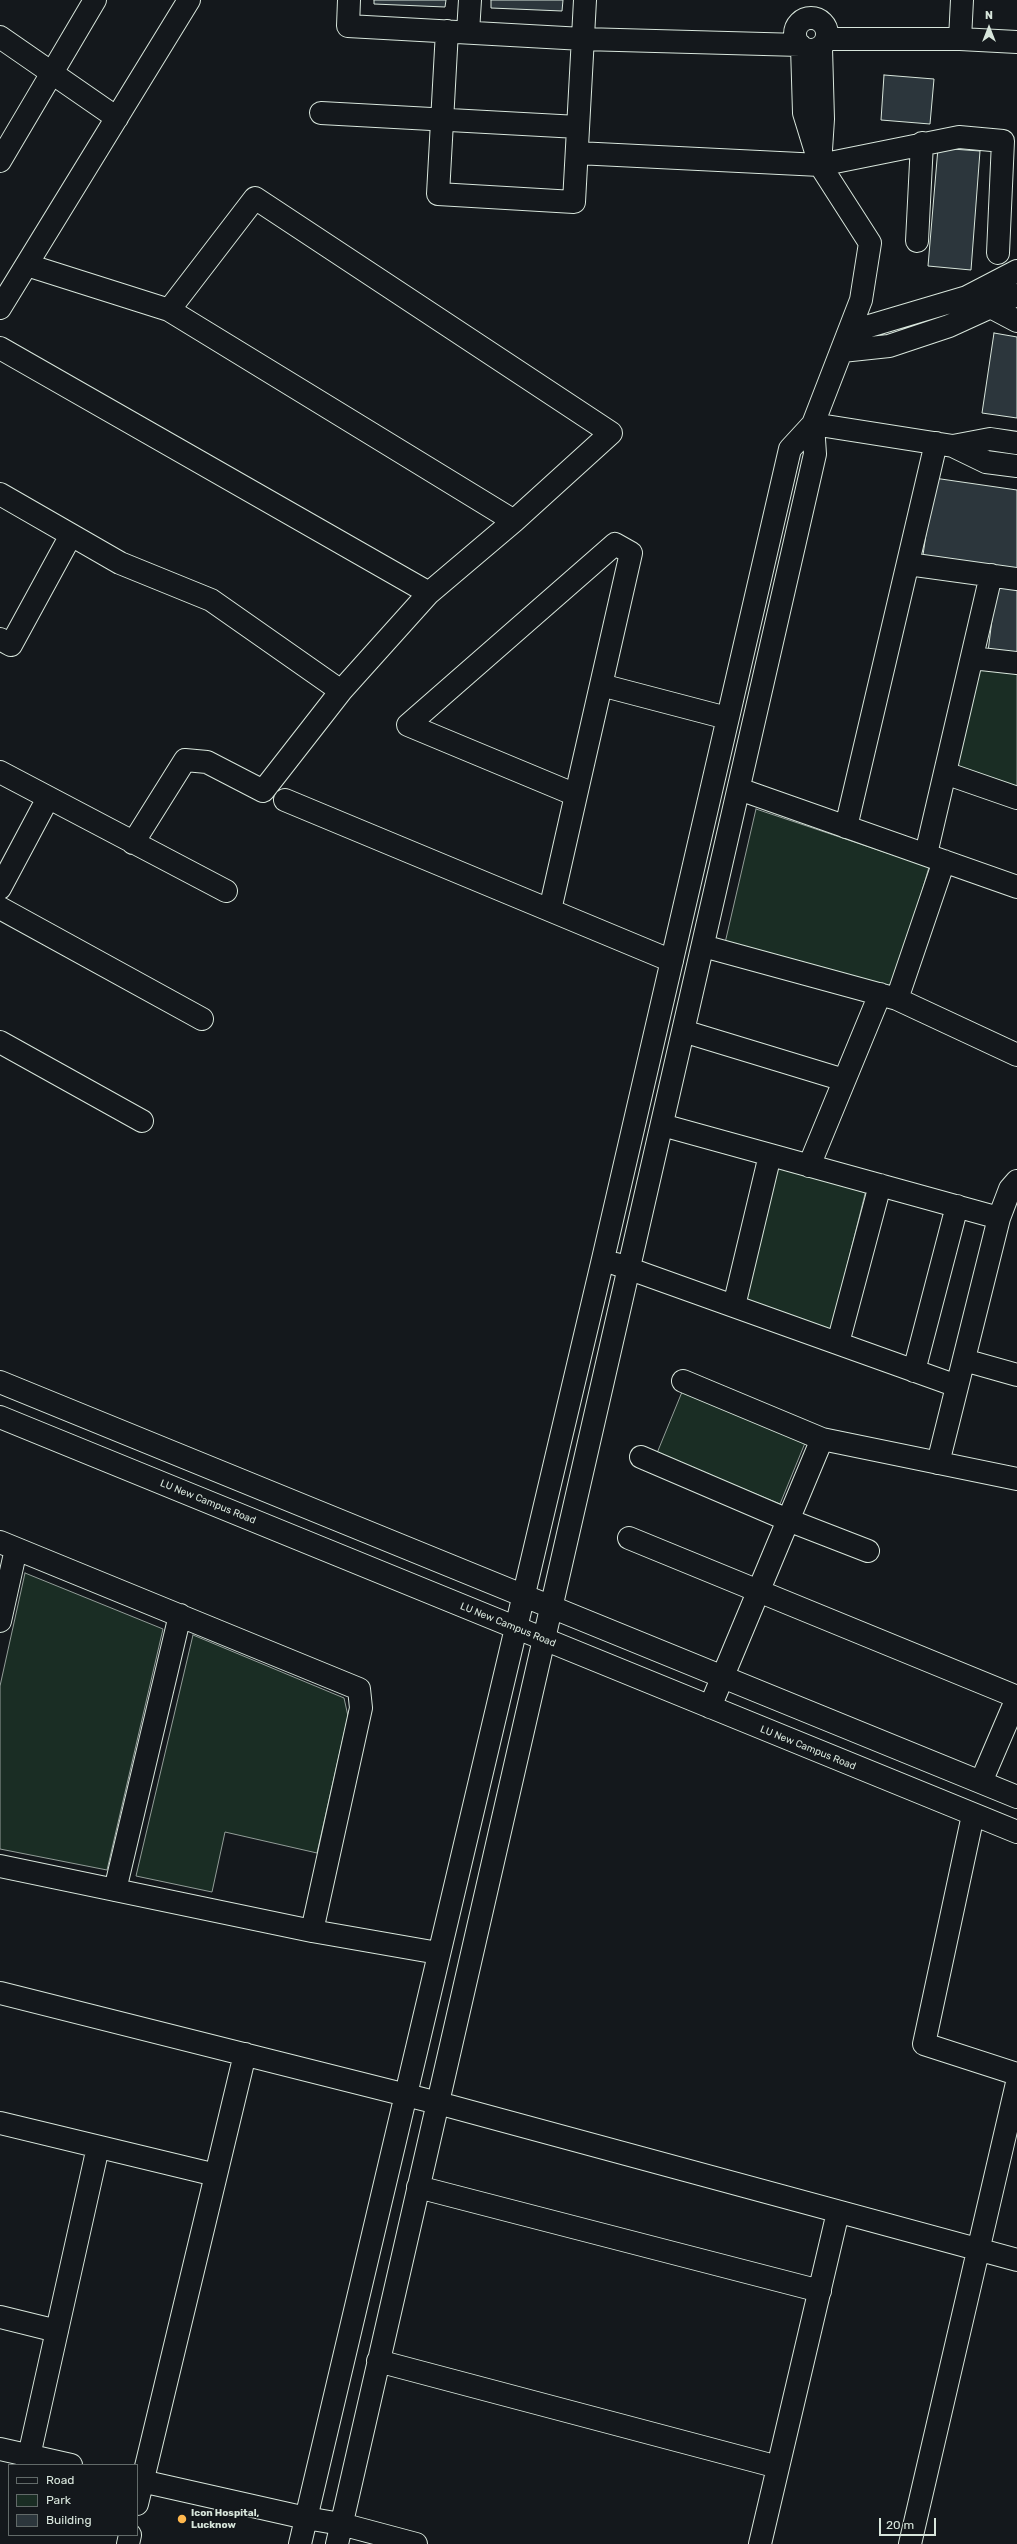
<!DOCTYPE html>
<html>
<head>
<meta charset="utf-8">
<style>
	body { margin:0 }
	#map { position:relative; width:1017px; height:2544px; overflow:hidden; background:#14181c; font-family:Rubik,sans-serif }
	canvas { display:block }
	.legend { position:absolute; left:8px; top:2464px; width:130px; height:72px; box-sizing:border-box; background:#14181c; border:1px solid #626a69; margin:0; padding:5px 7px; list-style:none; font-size:12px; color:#d8e6dc }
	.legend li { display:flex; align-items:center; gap:8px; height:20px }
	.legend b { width:20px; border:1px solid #626a69 }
	.north { position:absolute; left:969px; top:8px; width:40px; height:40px; -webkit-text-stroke:3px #14181c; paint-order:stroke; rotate:0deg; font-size:11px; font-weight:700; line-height:16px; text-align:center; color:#d8e6dc }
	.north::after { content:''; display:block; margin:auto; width:14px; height:18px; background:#d8e6dc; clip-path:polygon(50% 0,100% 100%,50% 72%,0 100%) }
	.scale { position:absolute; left:879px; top:2518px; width:57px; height:18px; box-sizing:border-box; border:2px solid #d8e6dc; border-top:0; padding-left:5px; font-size:12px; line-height:14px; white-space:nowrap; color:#d8e6dc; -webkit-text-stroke:3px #14181c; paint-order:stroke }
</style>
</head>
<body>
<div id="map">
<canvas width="1017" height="2544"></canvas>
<ul class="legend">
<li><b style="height:5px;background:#14181c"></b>Road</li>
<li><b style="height:11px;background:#1a2d24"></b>Park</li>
<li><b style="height:11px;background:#2c363c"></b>Building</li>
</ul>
<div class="north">N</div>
<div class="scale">20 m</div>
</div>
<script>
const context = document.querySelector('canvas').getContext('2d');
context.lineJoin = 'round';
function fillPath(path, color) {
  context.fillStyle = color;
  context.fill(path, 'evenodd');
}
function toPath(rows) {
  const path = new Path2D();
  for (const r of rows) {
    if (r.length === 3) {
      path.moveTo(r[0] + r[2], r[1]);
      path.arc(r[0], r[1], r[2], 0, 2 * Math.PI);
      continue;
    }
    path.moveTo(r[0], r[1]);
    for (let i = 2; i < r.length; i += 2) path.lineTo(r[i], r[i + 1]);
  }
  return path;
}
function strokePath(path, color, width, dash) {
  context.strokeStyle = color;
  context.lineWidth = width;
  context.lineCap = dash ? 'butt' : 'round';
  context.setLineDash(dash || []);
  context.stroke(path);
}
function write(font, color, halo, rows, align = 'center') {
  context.font = font + ' Rubik,sans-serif';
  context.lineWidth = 3;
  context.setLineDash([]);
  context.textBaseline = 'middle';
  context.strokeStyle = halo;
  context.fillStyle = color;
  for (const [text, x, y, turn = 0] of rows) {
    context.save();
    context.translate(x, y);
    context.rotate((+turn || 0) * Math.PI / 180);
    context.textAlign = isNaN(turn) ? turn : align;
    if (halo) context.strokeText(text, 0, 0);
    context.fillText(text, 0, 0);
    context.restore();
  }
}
const green = toPath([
	[977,667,1017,673,1017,789,957,769,977,667],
	[756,809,929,867,894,988,725,943,756,809],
	[778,1166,866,1190,830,1334,744,1301,778,1166],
	[682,1392,805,1443,780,1504,657,1453,682,1392],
	[25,1573,163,1629,107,1870,0,1849,0,1686,25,1573],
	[193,1635,344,1698,348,1716,317,1853,225,1832,212,1892,136,1876,193,1635]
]);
fillPath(green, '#1a2d24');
strokePath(green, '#939e99', 1);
const building = toPath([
	[374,0,446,0,445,7,374,4,374,0],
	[491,0,563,0,562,11,491,8,491,0],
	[884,75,934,79,930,124,881,120,884,75],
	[938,148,980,151,971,270,928,266,938,148],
	[994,333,1017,337,1017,418,982,413,994,333],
	[934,478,1017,490,1017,569,923,555,934,478],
	[996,586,1017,589,1017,656,988,652,996,586]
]);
fillPath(building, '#2c363c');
strokePath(building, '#d8e6dc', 1);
const minor = toPath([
	[349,0,348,26,583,39,800,45],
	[811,34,16],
	[447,31,438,194,574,202,585,0],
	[468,32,470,0],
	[0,37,117,118],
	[827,39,960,39,1017,42],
	[960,39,962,0],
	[321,113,578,127],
	[821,150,823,119,821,48],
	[577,153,820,165,959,137,1003,141,998,253],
	[0,161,95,0],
	[917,241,922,143],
	[27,265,169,310,514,521],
	[983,303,1017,321],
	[0,308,189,0],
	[849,332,967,297,1017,271],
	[0,348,429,593],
	[842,351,889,346,949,326,1017,295],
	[813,424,953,446,986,462,1017,466],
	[953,446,990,439,1017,443],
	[0,494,120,563,211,600,341,691],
	[908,564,1017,579],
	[0,639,11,645,71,535],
	[972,658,1017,663],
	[601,685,727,718],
	[0,772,226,891],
	[945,773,1017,798],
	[739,789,1017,887],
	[285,800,672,961],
	[846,827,936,443],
	[133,843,185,760,207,762,263,791,341,691,429,593,514,521,611,433,255,198,169,310],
	[926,854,991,575],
	[0,888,48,798],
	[0,908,202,1019],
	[550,910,576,795,631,553,615,544,408,725,576,795],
	[703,946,897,999,1017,1055],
	[897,999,944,861],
	[683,1031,844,1080],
	[0,1042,142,1121],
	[662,1125,999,1218],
	[809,1166,880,994],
	[616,1264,957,1386],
	[734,1306,770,1155],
	[838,1343,880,1185],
	[964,1360,1017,1375],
	[914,1371,957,1206],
	[683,1381,822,1439,1017,1479],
	[0,1382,1017,1797],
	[0,1417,1017,1832],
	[641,1457,788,1520,868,1551],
	[938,1463,999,1218,1010,1189,1017,1181],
	[629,1538,1017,1697],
	[0,1542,359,1689,361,1708,312,1931],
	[0,1621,16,1549],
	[710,1707,822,1439],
	[981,1782,1017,1698],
	[973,1815,924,2044,1017,2074],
	[0,1866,312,1931,438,1953],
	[115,1890,180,1615],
	[0,1993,438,2103,1017,2260],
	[0,2123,216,2175],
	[418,2187,820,2291],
	[0,2317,57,2331],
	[378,2361,778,2467],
	[0,2449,71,2465],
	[29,2456,98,2147],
	[137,2480,306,2518,341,2524,416,2544],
	[137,2504,245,2054],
	[128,2544,130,2535],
	[300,2544,603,1259,790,449,813,424,861,300,870,243,820,165,804,113,802,47],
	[337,2544,815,454,813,424],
	[760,2544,838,2212],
	[910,2544,1017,2083]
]);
strokePath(minor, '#d8e6dc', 24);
strokePath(minor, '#14181c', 22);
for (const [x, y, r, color] of [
	[182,2519,5,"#ffb74d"]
]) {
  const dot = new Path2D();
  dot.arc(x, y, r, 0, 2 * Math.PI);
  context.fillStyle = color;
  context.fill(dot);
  strokePath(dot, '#14181c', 1.5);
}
write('10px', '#d8e6dc', '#14181c', [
	["LU New Campus Road",208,1502,22],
	["LU New Campus Road",508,1625,22],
	["LU New Campus Road",808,1748,22]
]);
write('bold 10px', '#d8e6dc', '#14181c', [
	["Icon Hospital,",191,2513],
	["Lucknow",191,2525]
], 'left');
</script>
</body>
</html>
